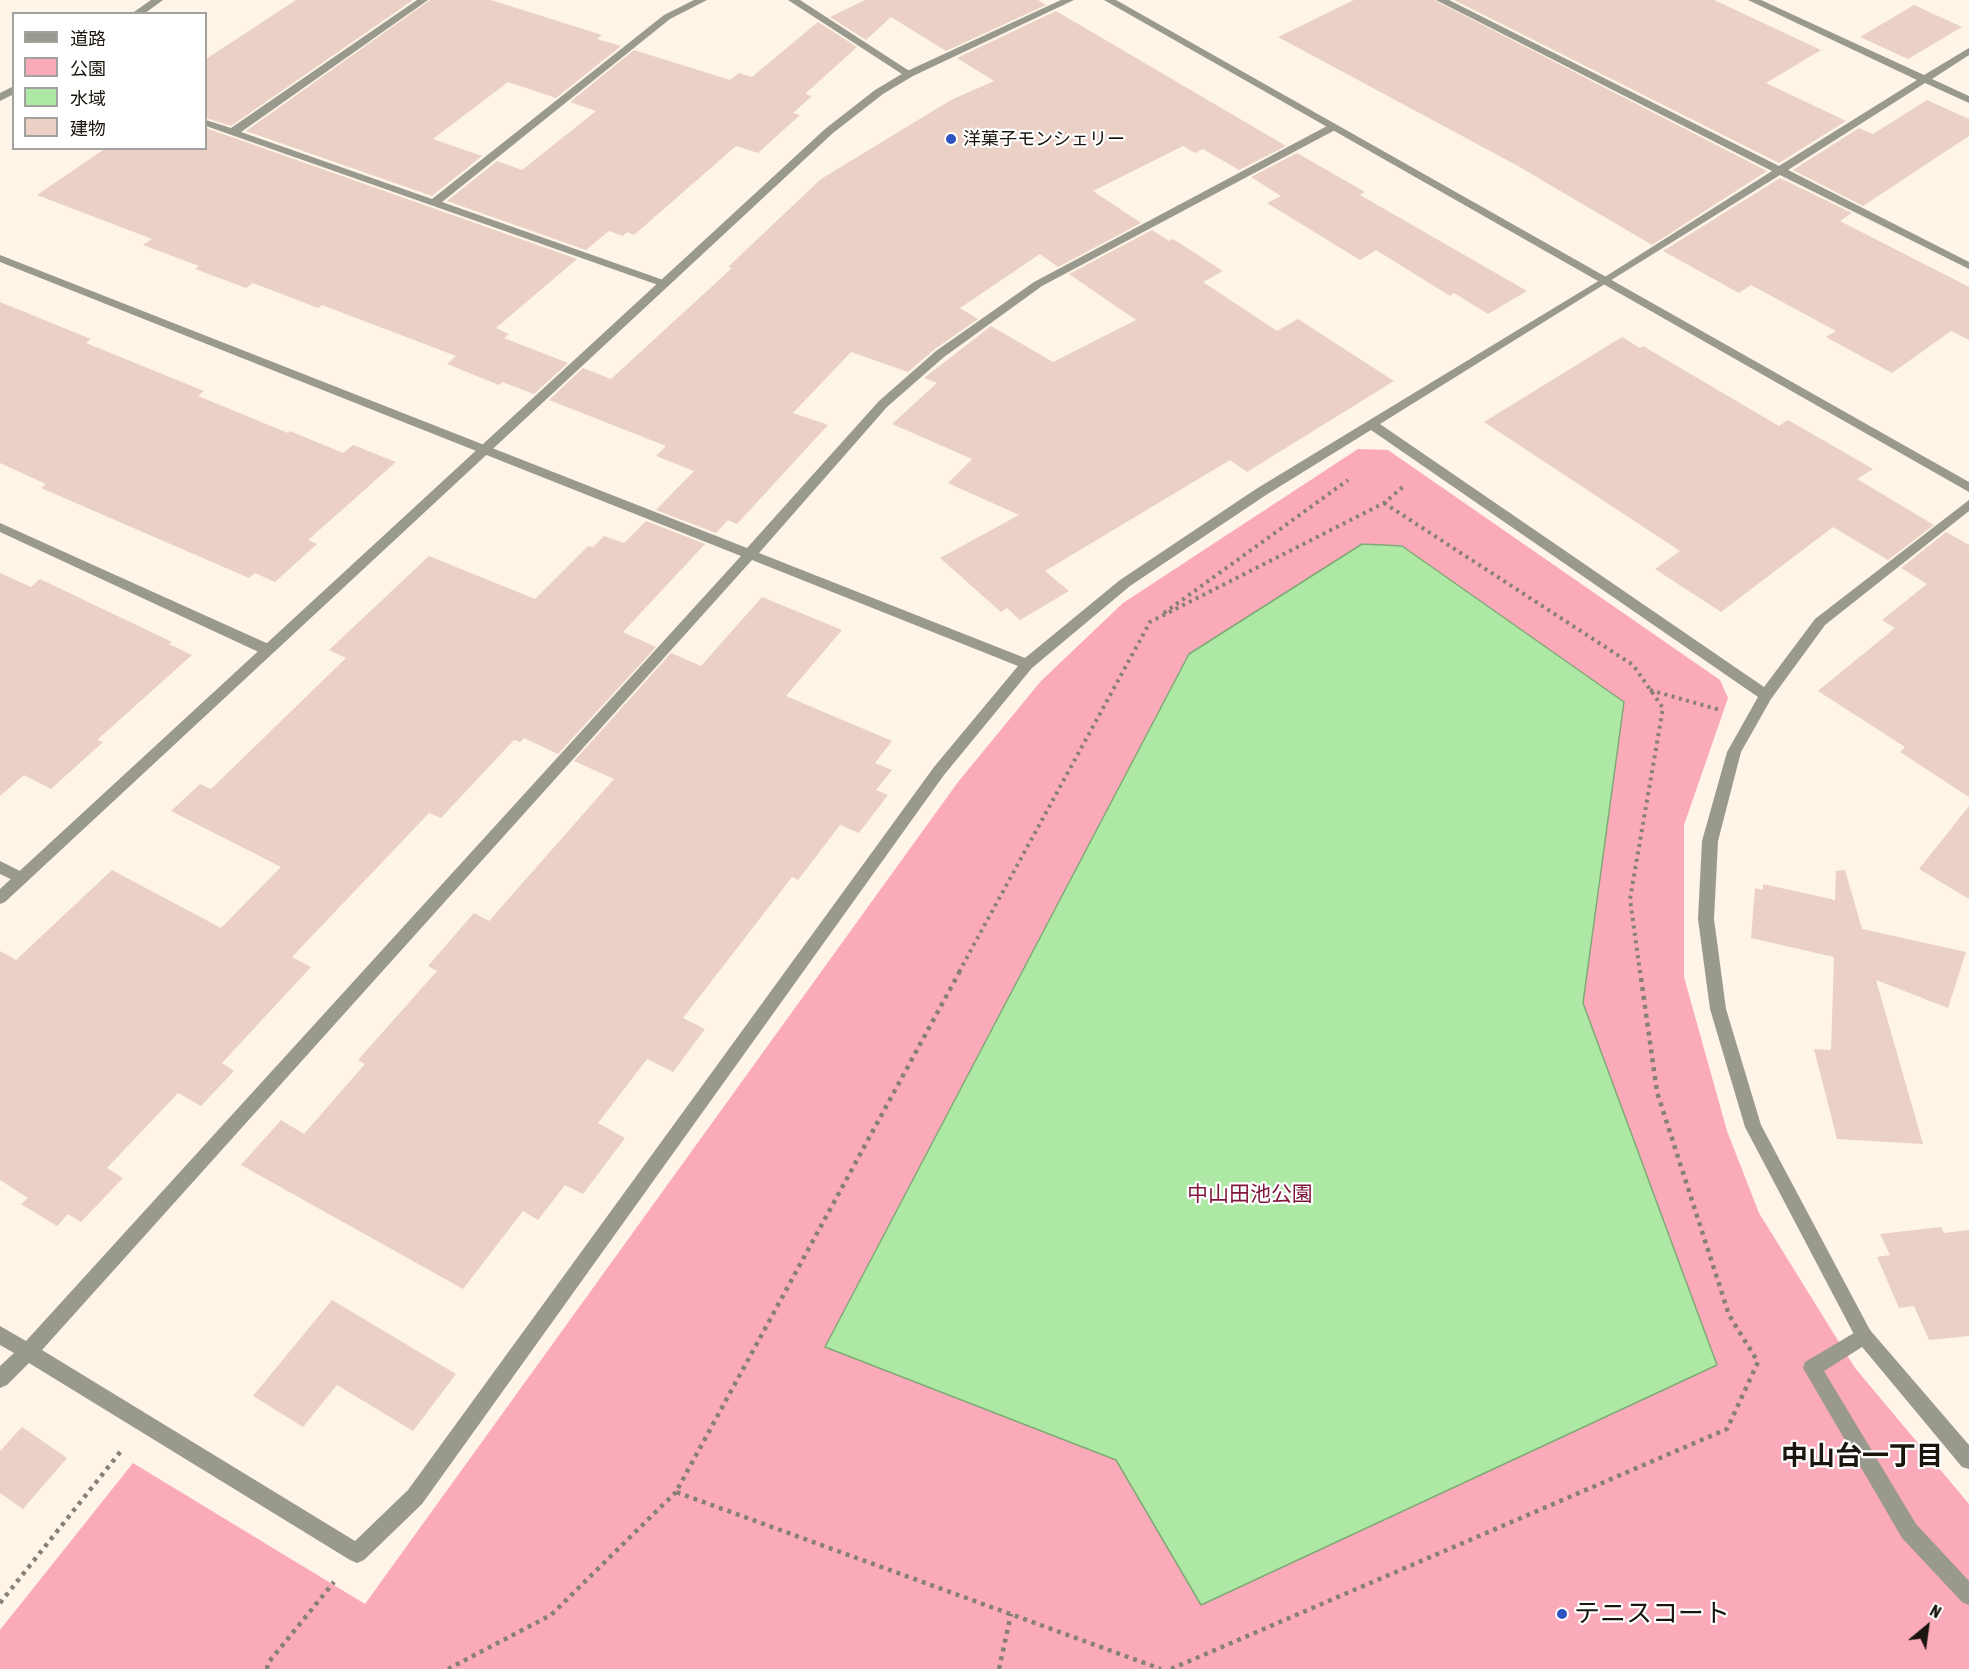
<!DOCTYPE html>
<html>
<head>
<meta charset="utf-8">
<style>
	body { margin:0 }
	#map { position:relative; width:1969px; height:1669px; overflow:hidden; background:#fef4e7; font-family:"Asap Condensed","Noto Sans JP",sans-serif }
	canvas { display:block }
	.legend { position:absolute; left:12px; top:12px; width:195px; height:138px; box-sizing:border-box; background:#fff; border:2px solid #a3a19e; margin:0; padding:8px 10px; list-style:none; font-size:18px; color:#1a150d }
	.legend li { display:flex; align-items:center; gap:12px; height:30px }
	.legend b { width:30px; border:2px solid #a3a19e }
	.north { position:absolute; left:1897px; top:1597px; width:60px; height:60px; -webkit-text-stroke:4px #fff; paint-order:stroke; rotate:29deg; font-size:16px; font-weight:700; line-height:24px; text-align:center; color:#1a150d }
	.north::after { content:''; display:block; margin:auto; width:21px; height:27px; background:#1a150d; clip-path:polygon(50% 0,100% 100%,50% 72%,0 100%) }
</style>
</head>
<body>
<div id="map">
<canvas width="1969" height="1669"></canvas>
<ul class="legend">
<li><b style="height:8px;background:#99998e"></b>道路</li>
<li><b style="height:16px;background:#fbaab9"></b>公園</li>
<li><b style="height:16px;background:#ade9a4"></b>水域</li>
<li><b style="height:16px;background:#ebd0c6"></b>建物</li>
</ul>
<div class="north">N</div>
</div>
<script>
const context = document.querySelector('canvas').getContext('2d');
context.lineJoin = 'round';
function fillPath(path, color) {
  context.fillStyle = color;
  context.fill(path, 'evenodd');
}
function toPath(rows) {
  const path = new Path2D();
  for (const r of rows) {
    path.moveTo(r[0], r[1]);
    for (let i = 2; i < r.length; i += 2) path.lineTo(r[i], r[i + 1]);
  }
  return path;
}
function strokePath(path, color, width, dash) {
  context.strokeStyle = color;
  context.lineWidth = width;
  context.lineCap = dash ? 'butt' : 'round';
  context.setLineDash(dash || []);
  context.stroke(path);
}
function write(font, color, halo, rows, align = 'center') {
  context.font = font + ' "Asap Condensed","Noto Sans JP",sans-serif';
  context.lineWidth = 4.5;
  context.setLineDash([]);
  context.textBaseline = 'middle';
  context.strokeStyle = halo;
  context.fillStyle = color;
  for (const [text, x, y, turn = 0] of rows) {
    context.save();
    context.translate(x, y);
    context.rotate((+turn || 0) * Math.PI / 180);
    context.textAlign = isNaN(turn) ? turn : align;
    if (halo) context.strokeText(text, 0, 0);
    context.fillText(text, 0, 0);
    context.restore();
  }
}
fillPath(toPath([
	[1358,449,1388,450,1720,680,1728,698,1684,825,1684,977,1727,1131,1759,1213,1855,1368,1969,1504,1969,1669,0,1669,0,1630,133,1463,365,1604,958,782,1041,681,1123,603]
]), '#fbaab9');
const water = toPath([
	[1362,544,1402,546,1624,702,1583,1003,1717,1365,1201,1605,1116,1460,825,1347,1189,654,1362,544]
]);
fillPath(water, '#ade9a4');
strokePath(water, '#81a977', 1.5);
fillPath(toPath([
	[296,0,413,0,231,126,206,118,206,59],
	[430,0,491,0,602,35,597,39,621,46,556,98,508,82,433,139,482,156,432,196,246,131],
	[865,0,1038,0,1046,5,946,51,891,17,866,40,830,17],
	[1354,0,1434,0,1767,171,1652,245,1518,166,1278,37],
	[1454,0,1714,0,1821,50,1766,83,1846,121,1779,163],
	[1914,5,1962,27,1908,59,1860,37],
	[1056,11,1286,146,1239,170,1203,149,1195,153,1183,146,1093,191,1141,223,1058,267,1040,254,960,308,978,319,935,349,908,372,851,352,793,413,828,425,737,524,728,520,716,533,656,510,694,471,656,456,666,446,549,400,583,368,611,379,732,268,728,267,821,179,951,100,994,81,957,58],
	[818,22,857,47,805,94,812,96,793,113,800,115,758,153,736,146,634,235,627,232,623,236,609,231,586,250,447,201,497,161,522,170,596,111,570,102,634,50,730,80,739,73,752,77],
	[1927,100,1969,119,1969,136,1863,206,1793,170,1859,128,1873,134],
	[206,128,577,259,496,328,509,334,504,338,568,363,534,394,502,382,499,385,447,364,456,356,322,305,318,308,253,283,246,288,195,269,199,266,143,245,152,239,37,195,106,148,206,148],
	[1297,153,1365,192,1360,195,1527,291,1488,314,1454,293,1450,296,1376,250,1360,260,1267,203,1281,196,1251,177],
	[1780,178,1852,213,1840,221,1969,287,1969,340,1951,331,1892,373,1826,337,1836,331,1751,285,1739,293,1663,251],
	[1152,230,1169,241,1173,239,1223,271,1203,282,1277,331,1298,319,1394,381,1247,472,1230,460,1045,571,1069,591,1020,620,1007,608,1001,612,940,558,1019,515,948,483,972,459,892,424,937,383,924,378,991,326,1053,362,1136,320,1069,274],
	[0,302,91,339,86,343,204,391,198,396,288,433,290,431,343,453,353,445,396,462,308,540,317,544,275,582,255,573,249,578,41,488,46,484,0,463],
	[1622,337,1640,348,1643,346,1779,426,1788,420,1873,469,1857,479,1934,525,1888,560,1833,527,1721,612,1655,569,1680,551,1484,422],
	[646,521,705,544,623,632,656,647,558,754,524,738,520,742,514,740,441,818,429,813,292,957,311,967,222,1063,234,1071,201,1106,178,1093,107,1168,123,1178,81,1222,68,1214,57,1226,21,1204,28,1198,0,1180,0,951,16,960,112,870,221,928,281,867,171,811,200,784,211,789,346,658,329,650,429,556,535,599,588,546,593,547,604,536,624,543],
	[1946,532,1969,545,1969,797,1900,752,1905,747,1818,691,1895,628,1882,620,1927,584,1901,568],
	[0,573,31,587,40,579,172,642,169,644,192,655,97,740,103,742,51,789,24,775,0,796],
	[762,597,842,630,786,696,892,741,875,763,892,770,876,790,888,795,859,833,840,825,798,880,792,877,683,1018,705,1029,673,1072,647,1059,598,1123,625,1138,583,1194,565,1185,538,1220,523,1211,463,1289,241,1165,281,1120,304,1134,365,1064,358,1060,437,971,428,966,474,913,489,921,614,779,574,761,671,653,701,666],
	[1969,806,1969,899,1919,869],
	[1845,870,1862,929,1966,952,1948,1008,1876,980,1923,1144,1837,1139,1814,1049,1831,1050,1834,957,1751,938,1755,888,1763,890,1763,884,1835,900,1836,871],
	[1941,1227,1944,1233,1969,1230,1969,1336,1929,1340,1914,1306,1899,1308,1877,1257,1890,1255,1880,1234],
	[332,1300,456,1374,413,1431,337,1385,303,1427,253,1396],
	[22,1427,67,1458,23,1509,0,1493,0,1451]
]), '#ebd0c6');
strokePath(toPath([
	[1384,503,1633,665,1663,708,1630,899,1640,972],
	[1164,613,1348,480],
	[1650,690,1720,710],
	[959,972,1150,622,1384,503,1404,486]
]), '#878075', 4, [3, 4.5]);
strokePath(toPath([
	[960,971,676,1492,1161,1669],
	[0,1603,121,1451],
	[267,1669,268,1663,334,1582],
	[448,1669,551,1615,676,1492],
	[999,1669,1011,1614],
	[1171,1669,1727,1429,1758,1362,1729,1315,1657,1092,1640,971]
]), '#878075', 4.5, [4, 5]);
fillPath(toPath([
	[1864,1327,1870,1330,1873,1336,1870,1342,1824,1371,1916,1524,1969,1581,1969,1605,1962,1602,1902,1538,1803,1368,1805,1362,1864,1327]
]), '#99998e');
fillPath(toPath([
	[151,0,163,0,144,14,131,14,151,0],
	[417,0,428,0,241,132,432,199,664,15,694,0,707,0,670,19,442,202,669,282,669,286,661,286,206,126,206,120,231,128,417,0],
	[788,0,800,0,914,74,905,76,788,0],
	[1436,0,1449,0,1779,166,1917,80,1748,0,1761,0,1924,75,1969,48,1969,55,1932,79,1969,96,1969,103,1925,83,1788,170,1969,262,1969,269,1780,175,1380,424,1764,687,1815,619,1969,500,1969,511,1825,625,1771,699,1741,752,1718,841,1714,919,1726,1009,1761,1125,1870,1330,1969,1445,1969,1469,1962,1467,1858,1342,1745,1127,1710,1009,1698,919,1702,841,1727,752,1758,697,1371,430,1266,495,1130,586,1032,668,944,775,422,1504,364,1560,357,1563,350,1560,29,1363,7,1385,0,1388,0,1366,14,1353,0,1345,0,1326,26,1341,741,556,0,262,0,255,747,548,879,401,936,351,1034,282,1329,125,1337,125,1337,129,1042,286,944,357,887,407,759,553,1025,658,1120,580,1256,489,1600,280,1772,171,1436,0],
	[752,560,1018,666,934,767,408,1490,355,1541,42,1350,752,560],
	[14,86,14,94,0,101,0,93,14,86],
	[0,523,273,646,275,650,268,655,263,654,0,532,0,523],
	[0,861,26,874,29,878,26,882,21,884,0,874,0,861]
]), '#99998e');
fillPath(toPath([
	[1061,0,1074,0,913,76,883,94,833,133,5,902,0,904,0,889,825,129,875,90,905,72,1061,0],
	[1104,0,1116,0,1969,482,1969,492,1104,0]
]), '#99998e');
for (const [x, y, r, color] of [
	[951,139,6,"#2f53c3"],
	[1562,1614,6,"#2f53c3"]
]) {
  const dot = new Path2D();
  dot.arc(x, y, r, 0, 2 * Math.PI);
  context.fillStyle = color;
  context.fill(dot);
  strokePath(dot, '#fff', 2);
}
write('18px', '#1a150d', '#fff', [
	["洋菓子モンシェリー",963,139]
], 'left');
write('21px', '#81173a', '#fff', [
	["中山田池公園",1250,1194]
]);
write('26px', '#1a150d', '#fff', [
	["テニスコート",1574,1614]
], 'left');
write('bold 27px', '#1a150d', '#fff', [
	["中山台一丁目",1862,1456]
]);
</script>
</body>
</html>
